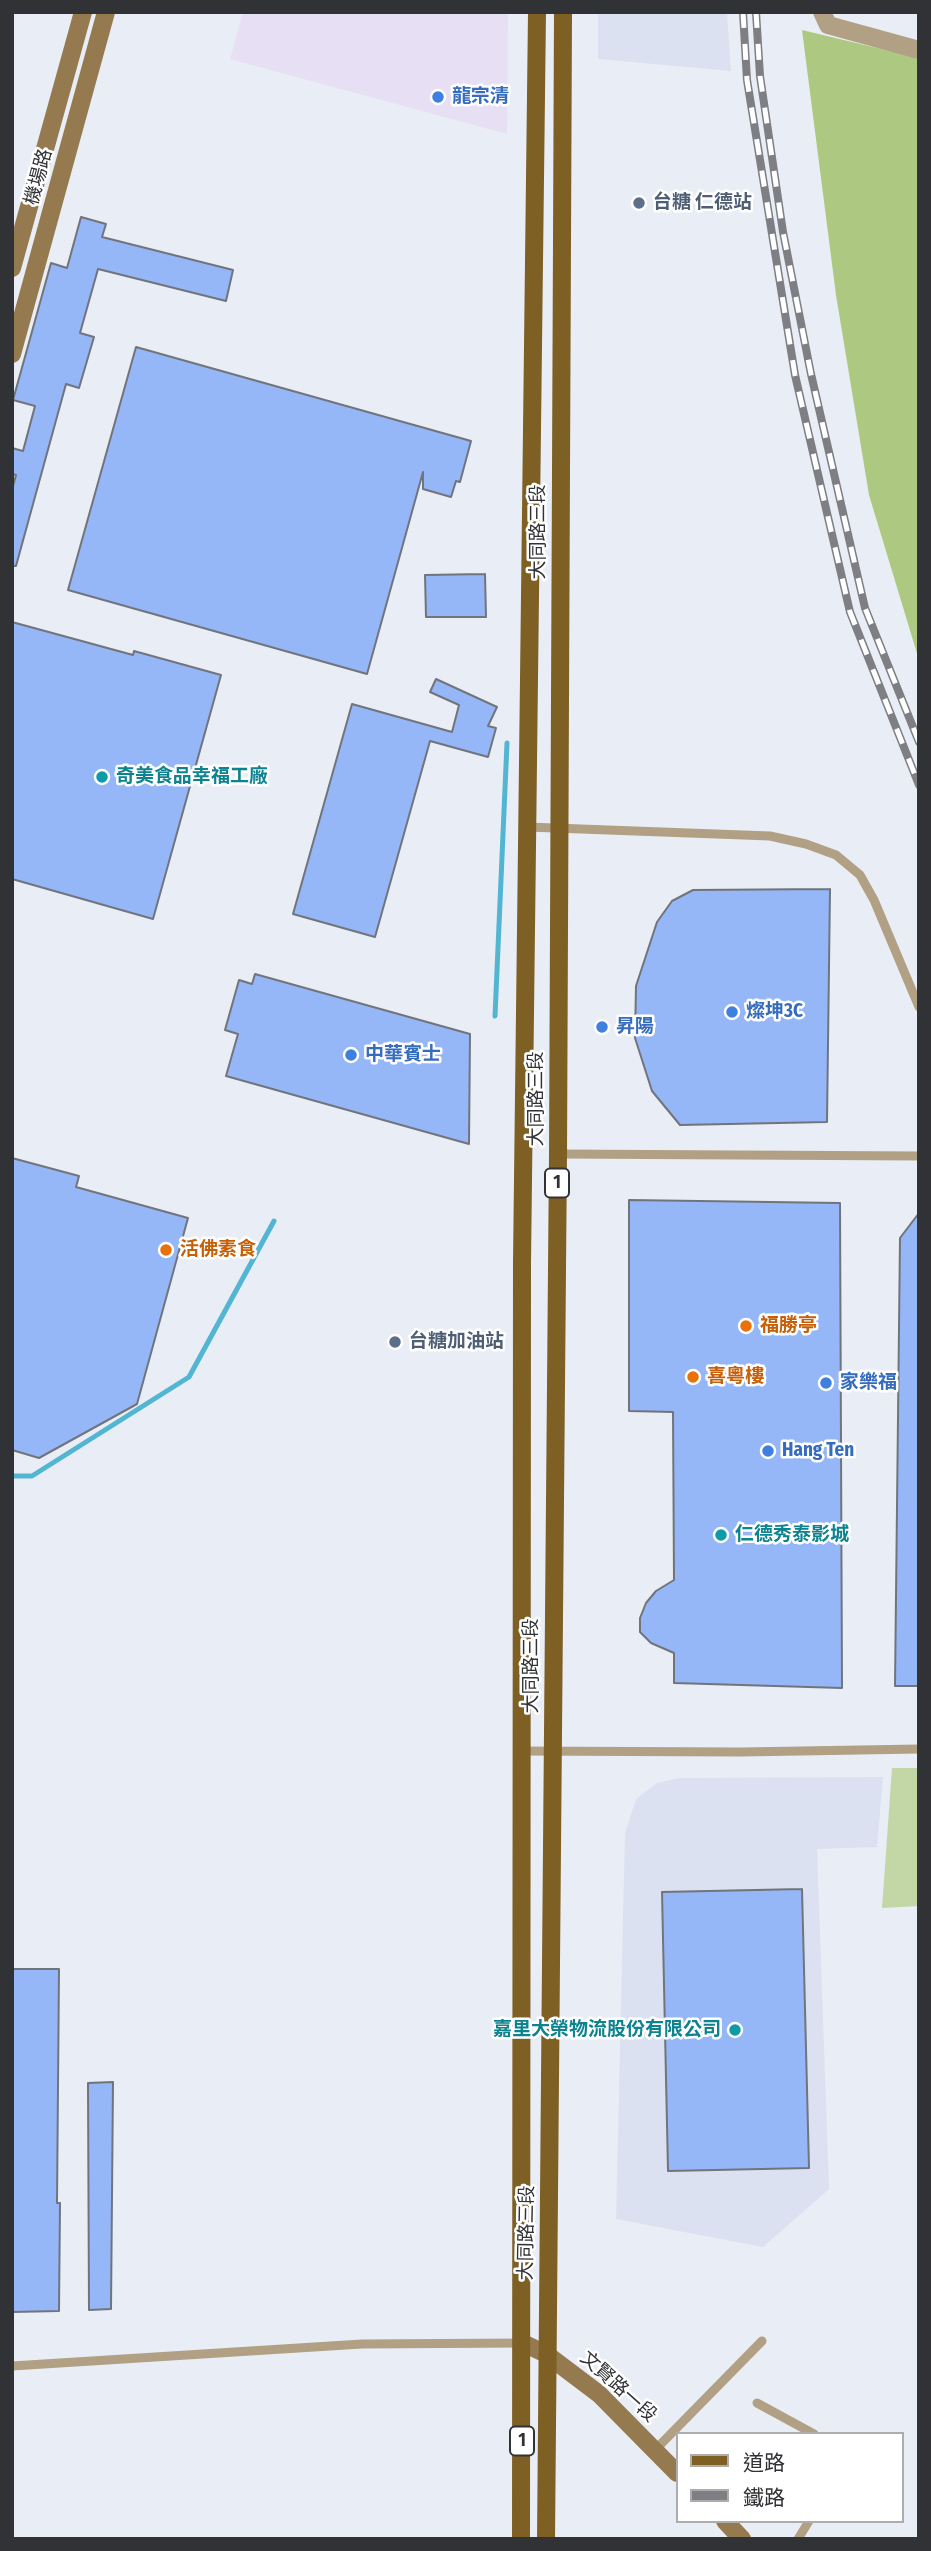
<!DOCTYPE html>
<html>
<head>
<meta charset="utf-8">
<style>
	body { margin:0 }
	#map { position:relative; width:931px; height:2551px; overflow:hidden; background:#e9edf5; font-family:"Fira Sans Condensed","Noto Sans TC",sans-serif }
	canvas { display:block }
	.frame { position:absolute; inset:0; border:14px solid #313235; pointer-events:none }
	.legend { position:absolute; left:676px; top:2432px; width:228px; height:91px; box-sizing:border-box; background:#fff; border:2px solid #adadae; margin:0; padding:9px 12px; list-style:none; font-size:21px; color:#313235 }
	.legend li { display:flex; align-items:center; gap:14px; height:35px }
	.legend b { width:35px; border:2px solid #adadae }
</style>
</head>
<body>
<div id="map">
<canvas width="931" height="2551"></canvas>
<div class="frame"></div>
<ul class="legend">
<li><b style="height:9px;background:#7e5f24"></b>道路</li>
<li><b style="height:9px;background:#7d7f84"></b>鐵路</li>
</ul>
</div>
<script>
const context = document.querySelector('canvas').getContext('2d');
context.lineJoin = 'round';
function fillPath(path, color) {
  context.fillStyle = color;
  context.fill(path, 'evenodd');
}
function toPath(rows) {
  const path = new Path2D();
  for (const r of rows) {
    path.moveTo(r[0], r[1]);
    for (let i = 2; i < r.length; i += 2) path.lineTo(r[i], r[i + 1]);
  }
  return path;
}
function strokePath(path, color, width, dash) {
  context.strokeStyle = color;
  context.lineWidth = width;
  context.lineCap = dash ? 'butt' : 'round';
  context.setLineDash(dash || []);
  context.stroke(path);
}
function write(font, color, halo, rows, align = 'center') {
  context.font = font + ' "Fira Sans Condensed","Noto Sans TC",sans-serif';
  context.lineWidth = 5;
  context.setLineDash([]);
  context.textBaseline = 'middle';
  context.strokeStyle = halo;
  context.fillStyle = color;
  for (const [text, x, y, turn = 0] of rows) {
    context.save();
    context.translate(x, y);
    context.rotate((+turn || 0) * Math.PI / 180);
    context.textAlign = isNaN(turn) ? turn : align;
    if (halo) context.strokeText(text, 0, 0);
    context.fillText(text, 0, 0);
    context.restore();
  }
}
fillPath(toPath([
	[243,12,508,12,507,134,230,59]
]), '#e7dff4');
fillPath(toPath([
	[598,12,727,12,731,71,598,59],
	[883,1777,877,1847,817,1849,829,2189,763,2247,616,2219,625,1833,636,1799,657,1783,679,1778]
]), '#dbe1f0');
fillPath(toPath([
	[892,1768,919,1768,919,1906,882,1908]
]), '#c3d7a6');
fillPath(toPath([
	[802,30,919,58,919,660,869,495,836,295]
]), '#adc981');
strokePath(toPath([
	[495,1016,507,743],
	[12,1476,32,1476,189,1377,274,1221]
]), '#52b5d2', 5);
const building = toPath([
	[81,217,106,224,102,237,233,270,226,301,98,269,80,333,94,337,79,388,66,384,16,566,12,566,12,490,16,475,12,474,12,448,23,451,35,406,13,400,51,263,67,268,81,217],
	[136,347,471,441,460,482,456,481,451,497,423,489,423,472,367,674,68,590,136,347],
	[485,574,486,617,426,617,425,575,485,574],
	[12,622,133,655,134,651,221,675,153,919,12,879,12,622],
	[436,679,497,707,488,726,496,728,488,757,430,741,375,937,293,914,352,704,452,732,459,705,430,692,436,679],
	[830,889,827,1122,680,1125,652,1091,635,1038,636,986,657,922,672,901,693,890,830,889],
	[255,974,470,1034,469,1144,226,1076,238,1034,225,1030,239,980,252,984,255,974],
	[12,1158,79,1176,76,1187,188,1218,137,1404,39,1458,12,1450,12,1158],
	[629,1200,840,1203,842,1688,674,1683,674,1653,651,1643,640,1632,640,1618,646,1603,656,1591,674,1580,673,1412,629,1411,629,1200],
	[919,1213,919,1686,895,1686,900,1238,919,1213],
	[802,1889,809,2168,668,2171,662,1892,802,1889],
	[12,1969,59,1969,57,2203,60,2203,59,2311,12,2312,12,1969],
	[113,2082,111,2309,89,2310,88,2083,113,2082]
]);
fillPath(building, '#95b7f8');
strokePath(building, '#71747b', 2);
strokePath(toPath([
	[527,827,770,836,806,844,836,855,860,875,874,900,919,1007],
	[558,1154,919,1156],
	[520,1751,741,1752,919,1749],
	[12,2366,362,2344,523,2343],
	[757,2403,814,2434],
	[655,2450,762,2341],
	[798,2539,809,2521]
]), '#b1a083', 9);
strokePath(toPath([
	[822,12,828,25,919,50]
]), '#b1a083', 18);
strokePath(toPath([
	[12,268,83,12],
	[12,354,106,12],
	[523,2343,546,2354,599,2394,677,2473],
	[725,2521,742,2539]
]), '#947a4e', 18);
strokePath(toPath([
	[521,2539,522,1262,537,12],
	[546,2539,558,1154,563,12]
]), '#7e5f24', 18);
const rail = toPath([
	[743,12,747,80,795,375,850,612,919,785],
	[756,12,760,76,783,232,811,374,865,608,919,742]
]);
strokePath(rail, '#7d7f84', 8);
strokePath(rail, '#fff', 5, [16]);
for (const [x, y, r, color] of [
	[438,97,7,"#3f7fe0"],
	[639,203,7,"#5c6f8a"],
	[102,777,7,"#0f9aa8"],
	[732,1012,7,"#3f7fe0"],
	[602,1027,7,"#3f7fe0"],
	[351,1055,7,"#3f7fe0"],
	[166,1250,7,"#e8710a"],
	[746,1326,7,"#e8710a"],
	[395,1342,7,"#5c6f8a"],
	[693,1377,7,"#e8710a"],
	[826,1383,7,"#3f7fe0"],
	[768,1451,7,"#3f7fe0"],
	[721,1535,7,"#0f9aa8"],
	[735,2030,7,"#0f9aa8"]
]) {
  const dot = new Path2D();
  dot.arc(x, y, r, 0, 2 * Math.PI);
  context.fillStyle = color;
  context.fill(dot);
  strokePath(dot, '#fff', 2.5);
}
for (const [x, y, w] of [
	[557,1183,24],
	[522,2441,24]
]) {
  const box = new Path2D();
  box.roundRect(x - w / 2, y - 14.5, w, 29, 5);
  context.fillStyle = '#fff';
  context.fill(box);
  strokePath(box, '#313235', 2);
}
write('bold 18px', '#313235', null, [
	["1",557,1183],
	["1",522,2441]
]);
write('bold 19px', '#366cbe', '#fff', [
	["龍宗清",452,97],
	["燦坤3C",746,1012],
	["昇陽",616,1027],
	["中華賓士",365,1055],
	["家樂福",840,1383],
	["Hang Ten",782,1451]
], 'left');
write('19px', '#313235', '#fff', [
	["機場路",39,177,-75],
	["大同路三段",539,532,-90],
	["大同路三段",537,1099,-90],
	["大同路三段",532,1666,-90],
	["大同路三段",527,2233,-89],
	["文賢路一段",618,2387,42]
]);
write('bold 19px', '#4e5e75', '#fff', [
	["台糖 仁德站",653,203],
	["台糖加油站",409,1342]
], 'left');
write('bold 19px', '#0d838f', '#fff', [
	["奇美食品幸福工廠",116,777],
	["仁德秀泰影城",735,1535],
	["嘉里大榮物流股份有限公司",721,2030,"right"]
], 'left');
write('bold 19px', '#c56008', '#fff', [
	["活佛素食",180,1250],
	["福勝亭",760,1326],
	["喜粵樓",707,1377]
], 'left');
</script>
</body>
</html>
